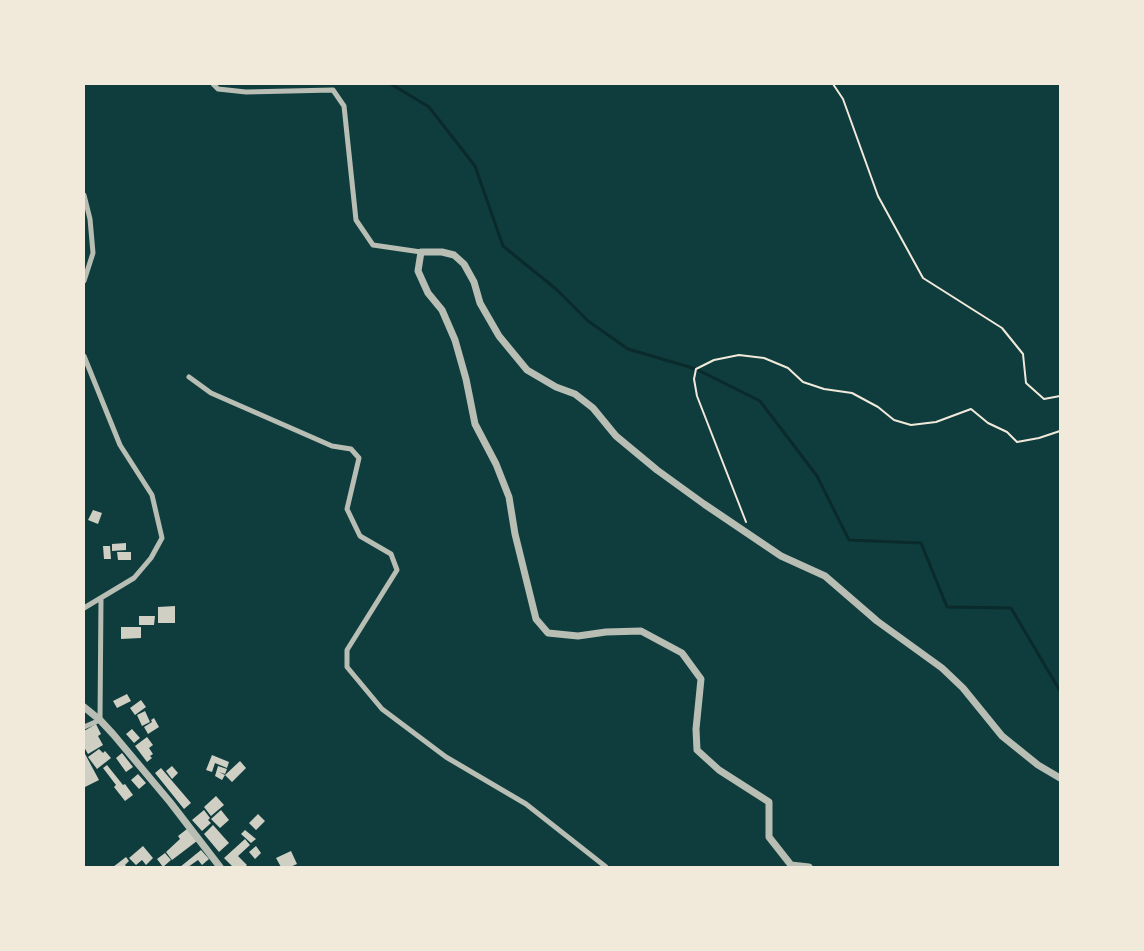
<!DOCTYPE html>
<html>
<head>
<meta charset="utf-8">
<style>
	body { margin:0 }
	#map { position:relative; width:1144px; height:951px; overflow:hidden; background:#0f3d3e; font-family:"Sofia Sans Condensed",sans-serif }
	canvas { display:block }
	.frame { position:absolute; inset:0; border:85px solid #f1e9da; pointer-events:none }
</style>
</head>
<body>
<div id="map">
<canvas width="1144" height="951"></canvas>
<div class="frame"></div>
</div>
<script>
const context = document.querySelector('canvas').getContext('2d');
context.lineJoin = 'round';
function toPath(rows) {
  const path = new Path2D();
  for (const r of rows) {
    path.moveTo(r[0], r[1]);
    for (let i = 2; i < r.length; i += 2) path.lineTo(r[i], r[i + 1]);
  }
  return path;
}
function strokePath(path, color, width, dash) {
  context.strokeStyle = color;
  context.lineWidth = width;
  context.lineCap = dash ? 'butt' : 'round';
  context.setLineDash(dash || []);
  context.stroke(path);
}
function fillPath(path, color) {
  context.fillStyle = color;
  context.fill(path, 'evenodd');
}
strokePath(toPath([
	[391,84,429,107,475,166,503,246,556,289,588,321,628,349,696,369,760,401,817,476,849,540,921,543,947,607,1011,608,1060,691]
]), '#0a2a2b', 3);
fillPath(toPath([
	[93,510,102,513,98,524,88,520],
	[126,543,126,550,112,551,112,544],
	[103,546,110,546,111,559,104,559],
	[117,552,131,552,131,560,118,560],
	[175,606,175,623,158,623,158,607],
	[139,616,155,616,154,625,139,625],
	[121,627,141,627,141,638,121,639],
	[127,694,131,701,117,708,113,701],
	[141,700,146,707,135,715,130,708],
	[145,711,150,722,142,726,137,715],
	[154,718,159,727,148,734,144,727,152,722,151,720],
	[96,724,101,734,98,736,103,745,88,754,84,747,84,731],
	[132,729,140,738,134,743,126,734],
	[147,737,153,745,149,748,153,754,150,756,152,758,147,762,135,746],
	[99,749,103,753,105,751,111,758,97,769,88,757],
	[84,752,99,780,85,787,84,785],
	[122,753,133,767,126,772,116,758],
	[212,755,229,762,227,768,215,763,212,772,206,770],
	[240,761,246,768,232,782,225,775],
	[107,765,123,785,125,784,133,795,125,801,114,787,116,785,103,768],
	[172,766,178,773,172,779,166,771],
	[218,766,227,769,225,774,219,772,225,775,222,780,215,776],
	[161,768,191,803,184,809,155,773],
	[138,774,146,783,139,789,131,780],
	[216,796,224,805,211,816,204,807],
	[204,810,210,818,208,820,211,823,202,831,192,820],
	[221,810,229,820,220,828,211,819],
	[258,814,265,821,256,830,249,823],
	[213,825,229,843,219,852,204,834],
	[187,829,197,841,172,860,166,852,180,839,178,836],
	[245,830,256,839,251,843,241,834],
	[245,839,250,845,238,856,247,865,245,867,233,867,224,858],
	[143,846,153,858,146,865,142,860,136,865,129,858],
	[256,846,261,853,255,859,249,852],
	[201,850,209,859,202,865,198,860,188,867,180,867],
	[291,851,297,864,290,867,281,867,276,858],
	[165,853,171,860,163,867,157,859],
	[126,857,129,861,125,865,127,867,113,867]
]), '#cfcfc3');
strokePath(toPath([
	[833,84,843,99,878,196,923,278,1002,328,1023,354,1026,383,1044,399,1060,396],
	[746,522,697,396,694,379,696,369,714,360,739,355,764,358,788,368,803,382,824,389,852,393,878,407,894,420,911,425,936,422,971,409,988,423,1007,432,1017,442,1039,438,1060,431]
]), '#f1e9da', 2);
strokePath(toPath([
	[213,84,218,89,246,92,333,90,344,106,356,220,373,245,421,252],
	[84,195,90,219,93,253,84,281],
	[84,356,120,445,152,495,162,538,151,558,134,578,84,608],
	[189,377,211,393,332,446,351,449,359,458,347,509,360,536,391,554,397,570,347,650,347,667,382,709,446,757,526,804,606,867],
	[84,727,100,720,101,598]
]), '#b8beb3', 5);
strokePath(toPath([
	[84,707,100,720,113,734,170,802,220,867],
	[809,867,791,865,769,837,769,802,719,770,697,750,696,729,701,679,682,653,641,631,606,632,578,636,548,633,536,619,515,534,509,497,496,464,475,424,466,379,455,340,442,310,428,293,418,271,421,252,442,252,454,255,464,264,474,282,480,303,499,336,527,370,556,387,575,394,593,408,616,436,657,470,704,504,781,556,825,576,877,621,942,668,963,688,1002,736,1038,765,1060,778]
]), '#b8beb3', 7);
</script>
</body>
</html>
